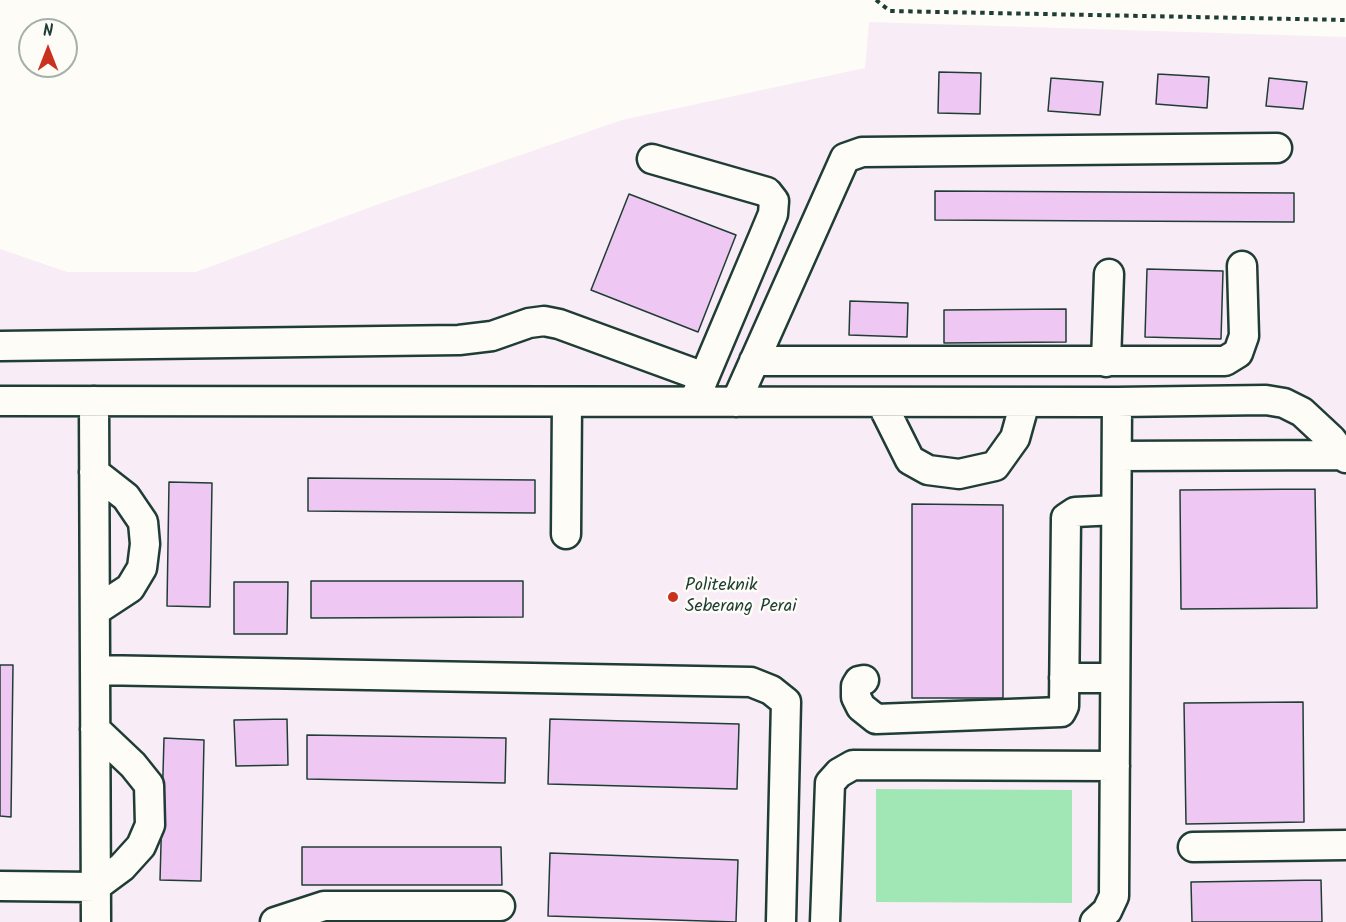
<!DOCTYPE html>
<html>
<head>
<meta charset="utf-8">
<style>
	body { margin:0 }
	#map { position:relative; width:1346px; height:922px; overflow:hidden; background:#fdfcf7; font-family:Kalam,sans-serif }
	canvas { display:block }
	.north { position:absolute; left:18px; top:18px; width:60px; height:60px; box-sizing:border-box; background:#fdfcf7; border:2px solid #a4b0a9; border-radius:50%; rotate:0deg; font-size:16px; font-weight:700; line-height:24px; text-align:center; color:#1f3d34 }
	.north::after { content:''; display:block; margin:auto; width:21px; height:27px; background:#c8321e; clip-path:polygon(50% 0,100% 100%,50% 72%,0 100%) }
</style>
</head>
<body>
<div id="map">
<canvas width="1346" height="922"></canvas>
<div class="north">N</div>
</div>
<script>
const context = document.querySelector('canvas').getContext('2d');
context.lineJoin = 'round';
function fillPath(path, color) {
  context.fillStyle = color;
  context.fill(path, 'evenodd');
}
function toPath(rows) {
  const path = new Path2D();
  for (const r of rows) {
    path.moveTo(r[0], r[1]);
    for (let i = 2; i < r.length; i += 2) path.lineTo(r[i], r[i + 1]);
  }
  return path;
}
function strokePath(path, color, width, dash) {
  context.strokeStyle = color;
  context.lineWidth = width;
  context.lineCap = dash ? 'butt' : 'round';
  context.setLineDash(dash || []);
  context.stroke(path);
}
function write(font, color, halo, rows, align = 'center') {
  context.font = font + ' Kalam,sans-serif';
  context.lineWidth = 5;
  context.setLineDash([]);
  context.textBaseline = 'middle';
  context.strokeStyle = halo;
  context.fillStyle = color;
  for (const [text, x, y, turn = 0] of rows) {
    context.save();
    context.translate(x, y);
    context.rotate((+turn || 0) * Math.PI / 180);
    context.textAlign = isNaN(turn) ? turn : align;
    if (halo) context.strokeText(text, 0, 0);
    context.fillText(text, 0, 0);
    context.restore();
  }
}
fillPath(toPath([
	[869,22,1346,37,1346,922,0,922,0,249,67,272,196,272,376,205,622,120,865,68]
]), '#f8ecf6');
fillPath(toPath([
	[876,789,1072,790,1072,903,876,902]
]), '#a0e7b5');
const building = toPath([
	[939,72,981,73,980,114,938,113,939,72],
	[1158,74,1209,77,1207,108,1156,104,1158,74],
	[1051,78,1103,82,1100,115,1048,111,1051,78],
	[1269,78,1307,82,1303,109,1266,106,1269,78],
	[935,191,1294,193,1294,222,935,220,935,191],
	[629,194,736,235,698,332,591,290,629,194],
	[1147,269,1223,271,1221,339,1145,337,1147,269],
	[850,301,908,303,907,337,849,335,850,301],
	[1066,309,1066,342,944,343,944,310,1066,309],
	[308,478,535,480,535,513,308,511,308,478],
	[169,482,212,483,210,607,167,606,169,482],
	[1315,489,1317,608,1181,609,1180,490,1315,489],
	[912,504,1003,505,1003,698,912,698,912,504],
	[311,581,523,581,523,617,311,618,311,581],
	[234,582,288,582,287,634,234,634,234,582],
	[0,665,13,665,11,817,0,816,0,665],
	[1303,702,1304,822,1186,824,1184,703,1303,702],
	[287,719,288,765,236,766,234,720,287,719],
	[550,719,739,724,737,789,548,784,550,719],
	[307,735,506,738,505,783,307,779,307,735],
	[164,738,204,740,201,881,160,880,164,738],
	[302,847,501,847,502,885,302,885,302,847],
	[550,853,738,860,736,922,548,916,550,853],
	[1321,880,1322,922,1192,922,1191,882,1321,880]
]);
fillPath(building, '#eec8f2');
strokePath(building, '#1f3d34', 1.5);
const minor = toPath([
	[652,159,767,192,774,201,773,214,763,238,697,394],
	[0,346,459,340,492,336,529,323,544,321,559,324,704,377],
	[754,361,1225,361,1238,353,1244,336,1242,266],
	[1106,362,1109,274],
	[0,401,1117,402,1266,400,1284,403,1302,412,1331,439,1346,458],
	[94,401,96,922],
	[736,402,845,158,862,152,1277,148],
	[881,402,910,460,928,470,959,474,995,466,1015,438,1025,402],
	[1117,456,1345,455],
	[94,472,126,497,143,522,145,544,142,568,130,588,95,611],
	[566,534,567,402],
	[95,670,751,682,771,690,786,702,781,922],
	[1064,678,1115,678],
	[864,680,859,681,856,686,856,697,861,707,876,719,1061,712,1064,706,1066,518,1075,512,1116,510],
	[1193,847,1346,845],
	[0,886,95,887,122,867,141,846,150,825,149,785,133,765,95,729],
	[275,922,324,906,500,906],
	[825,922,830,783,839,773,853,765,1115,766],
	[1095,922,1107,911,1114,896,1117,402]
]);
strokePath(minor, '#1f3d34', 33);
strokePath(toPath([
	[876,0,890,11,1346,20]
]), '#1f3d34', 4, [4.5, 4.5]);
strokePath(minor, '#fdfcf7', 28);
for (const [x, y, r, color] of [
	[673,597,6,"#c8321e"]
]) {
  const dot = new Path2D();
  dot.arc(x, y, r, 0, 2 * Math.PI);
  context.fillStyle = color;
  context.fill(dot);
  strokePath(dot, '#fdfcf7', 2);
}
write('18px', '#1f3d34', '#fdfcf7', [
	["Politeknik",685,587],
	["Seberang Perai",685,608]
], 'left');
</script>
</body>
</html>
